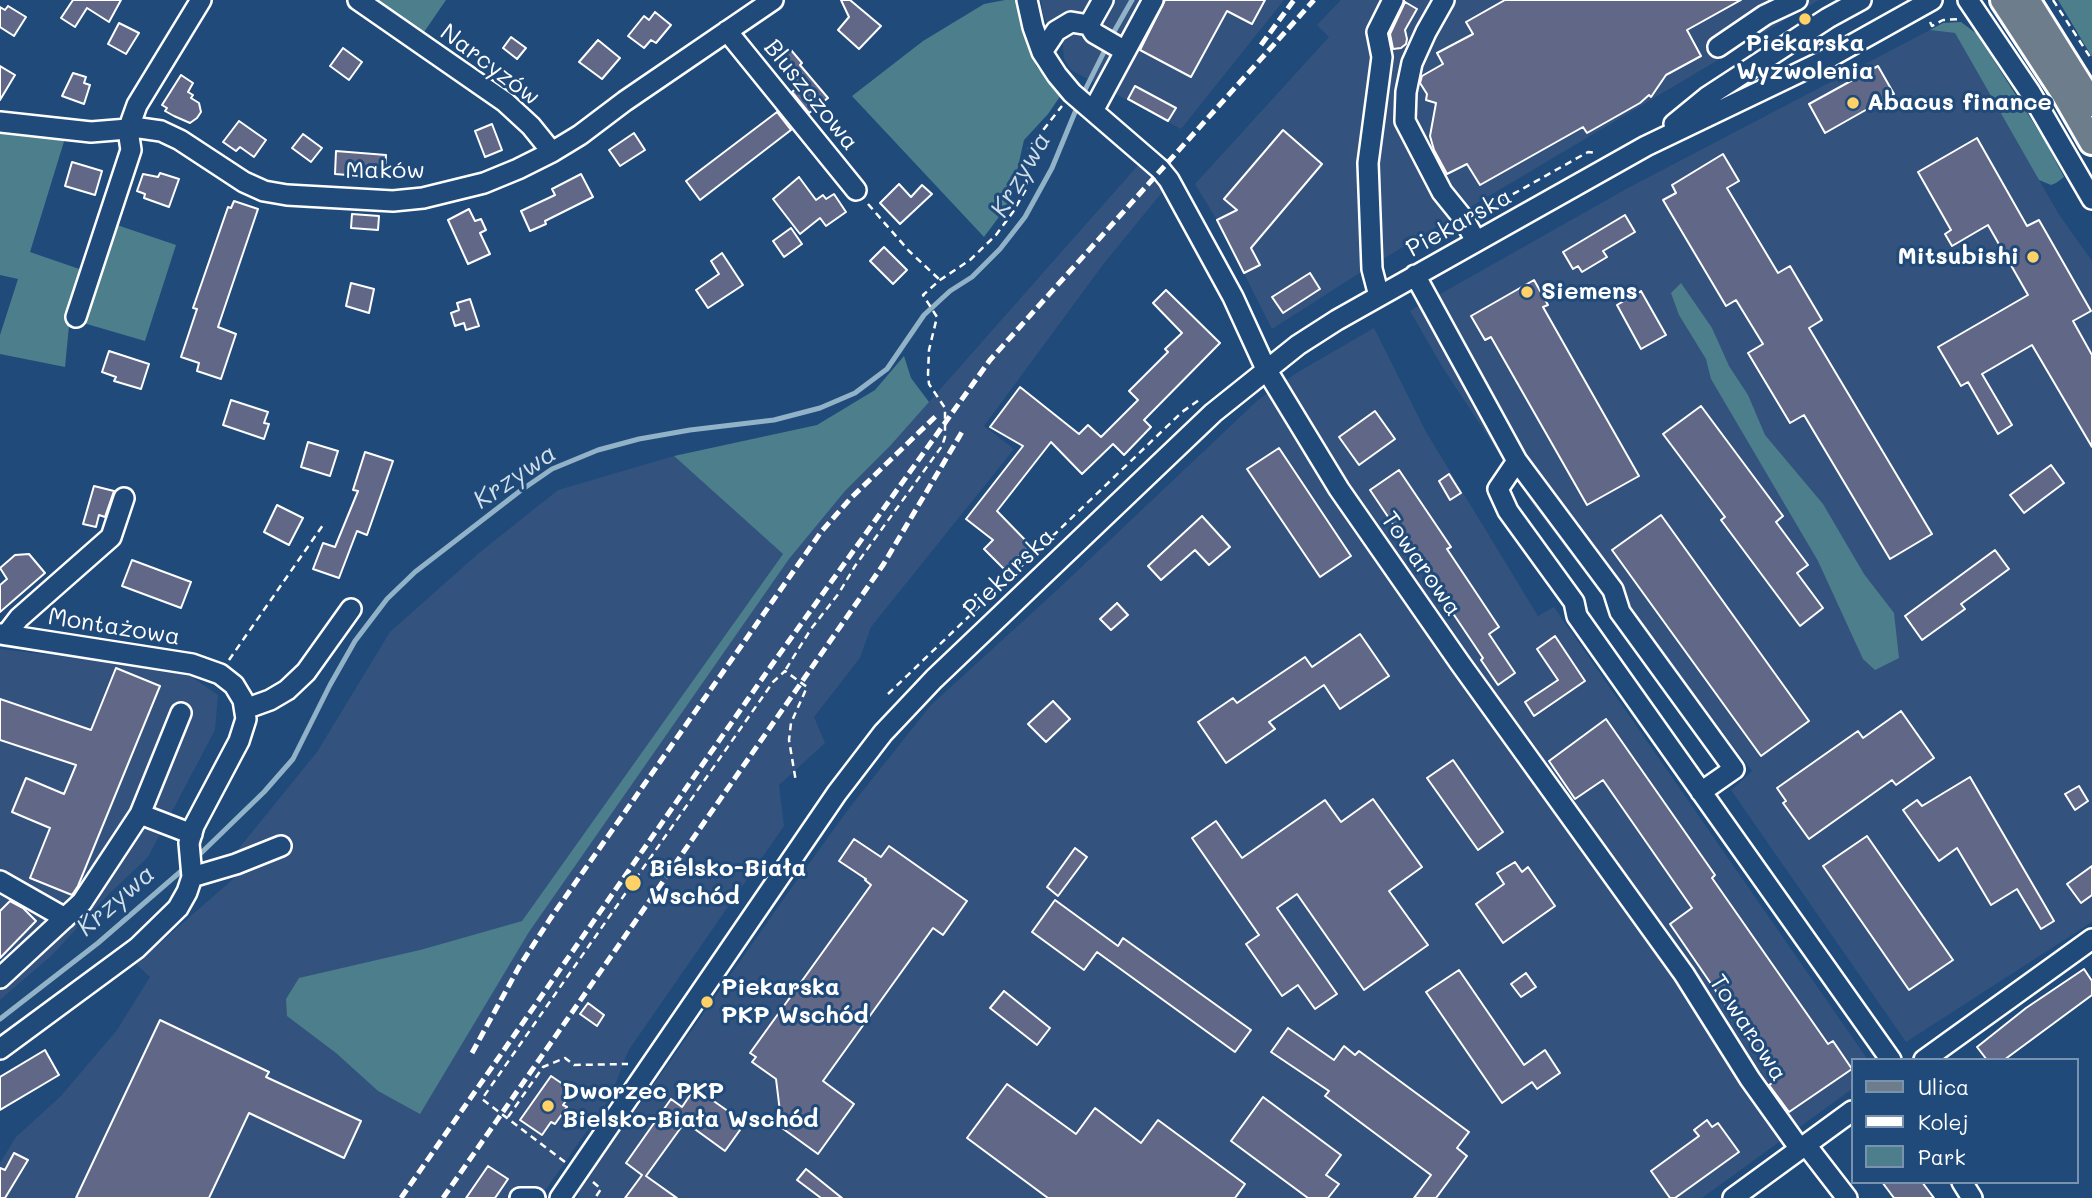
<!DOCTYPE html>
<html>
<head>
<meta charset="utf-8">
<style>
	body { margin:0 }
	#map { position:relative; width:2092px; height:1198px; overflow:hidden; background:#1f4a7a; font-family:Mali,sans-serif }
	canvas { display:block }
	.legend { position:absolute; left:1851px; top:1058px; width:228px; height:126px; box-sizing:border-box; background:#1f4a7a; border:2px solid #7992af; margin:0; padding:9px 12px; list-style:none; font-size:21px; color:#fff }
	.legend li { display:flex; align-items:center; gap:14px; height:35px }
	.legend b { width:35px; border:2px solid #7992af }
</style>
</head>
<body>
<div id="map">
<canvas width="2092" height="1198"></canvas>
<ul class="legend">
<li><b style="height:9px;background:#6d7d8c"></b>Ulica</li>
<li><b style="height:9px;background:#fff"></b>Kolej</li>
<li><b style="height:19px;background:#4c7f8b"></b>Park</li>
</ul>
</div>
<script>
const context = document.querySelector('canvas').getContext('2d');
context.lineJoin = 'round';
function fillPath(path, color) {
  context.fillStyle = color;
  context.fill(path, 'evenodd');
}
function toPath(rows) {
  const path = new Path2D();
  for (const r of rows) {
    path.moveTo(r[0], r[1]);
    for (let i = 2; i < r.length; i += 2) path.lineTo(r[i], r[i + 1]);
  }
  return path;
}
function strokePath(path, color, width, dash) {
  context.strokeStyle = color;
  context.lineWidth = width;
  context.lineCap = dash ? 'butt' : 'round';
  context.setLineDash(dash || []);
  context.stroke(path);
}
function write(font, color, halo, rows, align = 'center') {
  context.font = font + ' Mali,sans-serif';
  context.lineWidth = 6;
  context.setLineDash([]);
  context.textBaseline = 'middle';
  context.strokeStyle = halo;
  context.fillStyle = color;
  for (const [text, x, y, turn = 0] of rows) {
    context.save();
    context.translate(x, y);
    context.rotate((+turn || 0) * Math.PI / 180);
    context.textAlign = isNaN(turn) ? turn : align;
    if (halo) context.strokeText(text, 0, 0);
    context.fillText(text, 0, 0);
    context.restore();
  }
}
fillPath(toPath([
	[1041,0,1284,0,1181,129,1071,70,1064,59,1062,36,1049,28,1043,14],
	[1341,0,1819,0,1361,272,1272,329,1217,220,1195,184,1329,37,1317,25],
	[1930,30,1955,33,2058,213,2092,261,2092,922,1906,1042,1731,790,1752,771,1641,625,1630,633,1533,505,1443,368,1410,311,1628,188],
	[1140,163,1164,190,1105,262,984,426,1014,449,871,627,860,658,814,717,825,743,779,785,784,826,628,1051,610,1098,540,1198,0,1198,0,1163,16,1137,61,1096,117,1030,150,977,136,964,241,872,231,858,317,752,390,632,479,553,558,490,674,456,783,554,522,921,420,950,336,1053,378,1091,420,1113,529,932,789,559,845,491,890,446],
	[1374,328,1426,432,1538,616,1554,607,1868,1060,1852,1060,1852,1089,1702,1198,578,1198,579,1191,787,894,850,807,931,705,1055,592,1258,400,1298,372],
	[0,649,158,668,192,677,218,695,215,730,148,857,109,894,52,955,0,1000]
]), '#33537e');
fillPath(toPath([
	[374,0,446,0,422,35],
	[1005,0,1017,0,1036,66,1061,95,1048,114,1024,140,1010,202,984,237,852,96,923,41,984,4],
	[2058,0,2092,0,2092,57],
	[1961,22,1977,34,2045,141,2064,177,2056,183,2051,185,2039,180,1955,33,1930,30,1943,23],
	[0,128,66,135,30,252,88,272,69,326,65,367,0,354,0,335,18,279,0,275],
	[114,224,176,245,145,341,80,322],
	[1681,283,1712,328,1729,366,1748,395,1765,435,1823,504,1864,574,1894,613,1899,658,1875,670,1863,659,1818,561,1711,379,1706,359,1679,315,1671,293],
	[904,356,911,378,929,402,890,446,845,491,789,559,529,932,420,1114,378,1091,336,1053,287,1016,286,999,299,978,420,950,522,921,783,554,674,456,817,425,875,390]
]), '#4c7f8b');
strokePath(toPath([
	[1111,37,1132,0],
	[1082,96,1107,46],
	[197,857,264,792,293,759,330,685,355,641,387,599,415,572,520,491,552,469,598,450,639,439,690,430,774,420,820,408,855,393,887,369,924,315,950,291,972,277,1000,249,1025,217,1052,168,1078,105],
	[0,1019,98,943,187,866]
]), '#91b2c7', 5);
const building = toPath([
	[73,0,121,0,109,22,87,8,75,27,61,18,73,0],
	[841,0,850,0,881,26,859,49,838,30,849,17,841,0],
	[1165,0,1265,0,1252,24,1227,11,1191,77,1140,50,1165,0],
	[1505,0,1741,0,1687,30,1701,56,1666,75,1651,97,1649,95,1640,103,1587,133,1583,127,1480,185,1467,164,1447,174,1434,150,1430,136,1436,103,1426,100,1427,94,1420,83,1422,76,1443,64,1437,53,1473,34,1466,22,1505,0],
	[1405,2,1417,9,1405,30,1407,39,1406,44,1401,48,1393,49,1390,34,1405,2],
	[8,6,26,17,14,36,0,27,0,7,5,10,8,6],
	[655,12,671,25,656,43,651,40,644,48,628,36,644,16,649,20,655,12],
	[119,23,139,33,126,54,108,44,119,23],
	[511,37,526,48,517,59,503,48,511,37],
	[598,40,620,58,602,79,579,62,598,40],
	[343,48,362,62,349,80,330,66,343,48],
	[791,50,802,63,800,65,828,98,809,113,792,92,800,85,779,60,791,50],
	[0,66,15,75,0,100,0,66],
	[1878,66,1894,94,1825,133,1809,104,1878,66],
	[73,73,86,77,84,83,90,85,84,104,62,96,73,73],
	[181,75,193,83,188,92,193,95,191,98,199,103,201,112,197,118,190,123,174,116,165,111,167,108,162,105,181,75],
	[1135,86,1176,108,1168,121,1128,99,1135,86],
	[777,112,791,130,700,200,686,181,777,112],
	[239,121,266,140,254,157,240,147,236,151,223,142,239,121],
	[492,124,502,150,485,157,475,131,492,124],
	[1283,130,1322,164,1251,248,1260,265,1244,273,1217,220,1237,210,1224,199,1283,130],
	[634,133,645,150,620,166,609,150,634,133],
	[303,134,322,148,311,162,292,148,303,134],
	[1977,138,2027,226,2039,220,2091,311,2073,321,2092,355,2092,447,2032,345,1982,374,2012,425,1998,434,1968,382,1961,386,1938,347,2028,295,1988,225,1952,246,1945,234,1951,230,1918,172,1977,138],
	[336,151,386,155,385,178,335,174,336,151],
	[1723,154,1739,181,1727,188,1778,273,1790,266,1822,320,1809,328,1932,534,1890,559,1804,415,1790,423,1748,353,1763,344,1736,300,1726,306,1663,200,1676,193,1672,185,1723,154],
	[72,162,102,171,95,195,65,186,72,162],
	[160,173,179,179,169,207,144,198,145,194,137,191,143,174,158,177,160,173],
	[581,174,593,197,545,221,546,224,530,231,521,211,555,195,552,189,581,174],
	[799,177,816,200,823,195,826,199,834,194,846,212,826,226,820,218,800,234,773,199,799,177],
	[899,184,911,197,922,185,932,194,900,224,880,203,899,184],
	[234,201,258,209,218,327,236,334,221,379,197,371,199,363,181,357,197,309,193,308,228,207,231,208,234,201],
	[469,209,475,221,481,219,486,230,480,233,490,254,468,264,448,220,469,209],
	[352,214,379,216,378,230,351,228,352,214],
	[1625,215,1635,232,1603,251,1607,257,1582,272,1578,266,1573,269,1563,252,1625,215],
	[791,228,802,244,784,257,773,241,791,228],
	[884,247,907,270,893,284,870,261,884,247],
	[722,253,743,285,708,308,696,290,719,274,711,261,722,253],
	[1310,273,1320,289,1283,313,1272,297,1310,273],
	[1534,280,1548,305,1543,307,1639,476,1587,505,1491,337,1485,340,1471,316,1534,280],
	[351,283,374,289,369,313,346,306,351,283],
	[1166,290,1220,343,1144,420,1151,427,1124,455,1113,444,1082,474,1051,442,997,511,1030,545,1005,570,984,549,993,540,966,519,1023,446,990,427,1020,387,1079,434,1088,425,1101,437,1138,400,1129,391,1168,352,1165,349,1182,333,1153,303,1166,290],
	[1641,291,1666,335,1641,349,1617,305,1641,291],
	[470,299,479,326,466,330,464,323,455,326,451,313,459,310,457,303,470,299],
	[109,351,149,364,141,389,114,381,116,377,102,372,109,351],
	[231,400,268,412,264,423,269,424,264,439,223,425,231,400],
	[1701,406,1783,516,1776,522,1808,565,1797,573,1823,608,1800,626,1721,520,1725,517,1663,434,1701,406],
	[1375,411,1395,439,1359,465,1339,437,1375,411],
	[308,442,338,451,330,476,301,467,308,442],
	[1279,448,1351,556,1320,577,1247,469,1279,448],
	[365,452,393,461,367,535,357,531,339,578,313,569,323,543,335,547,358,491,353,490,365,452],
	[2051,465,2064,483,2024,513,2010,495,2051,465],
	[1399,470,1451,547,1447,549,1499,627,1489,634,1515,673,1498,685,1481,660,1483,658,1370,490,1399,470],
	[1449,474,1461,493,1450,500,1439,481,1449,474],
	[94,486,114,491,105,517,99,515,96,527,83,524,94,486],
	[277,505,303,518,289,545,264,532,277,505],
	[1661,515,1809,721,1761,756,1612,550,1661,515],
	[1202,516,1230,547,1209,565,1195,550,1161,580,1148,566,1202,516],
	[1995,550,2009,569,1961,604,1965,609,1922,640,1905,616,1995,550],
	[29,554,45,573,0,612,0,585,7,579,0,568,15,555,29,554],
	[132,560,191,582,181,608,122,586,132,560],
	[1117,603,1128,615,1111,630,1100,619,1117,603],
	[1360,634,1389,676,1340,709,1324,685,1269,722,1275,729,1226,763,1198,722,1233,698,1237,703,1305,657,1312,667,1360,634],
	[1555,636,1585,681,1534,716,1525,702,1558,680,1537,649,1555,636],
	[116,668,160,686,78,886,72,895,30,878,50,828,12,812,26,778,64,794,76,765,0,740,0,699,91,730,116,668],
	[1053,701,1070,719,1046,742,1028,724,1053,701],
	[1901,711,1934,758,1896,785,1892,780,1809,839,1783,803,1786,801,1777,788,1858,731,1863,738,1901,711],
	[1606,719,1715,875,1712,878,1828,1044,1833,1041,1852,1069,1789,1112,1769,1085,1777,1080,1670,924,1692,908,1603,780,1575,799,1549,761,1606,719],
	[1453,760,1503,832,1478,850,1427,778,1453,760],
	[1970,777,2054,921,2041,929,2017,889,1991,905,1957,848,1939,861,1903,810,1917,800,1922,806,1970,777],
	[2079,786,2088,801,2075,810,2065,794,2079,786],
	[1373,799,1422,867,1389,891,1428,945,1364,990,1297,894,1277,908,1337,994,1315,1009,1298,985,1282,996,1246,944,1259,935,1192,838,1216,821,1242,858,1325,800,1341,822,1373,799],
	[1867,836,1953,960,1909,990,1823,866,1867,836],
	[854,839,881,857,889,846,967,901,943,935,933,928,823,1081,854,1104,818,1154,782,1128,776,1079,752,1062,756,1057,750,1053,871,885,865,880,866,879,839,861,854,839],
	[1075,848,1087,857,1058,896,1047,887,1075,848],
	[1515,862,1522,872,1528,867,1555,906,1503,943,1476,904,1504,884,1497,873,1515,862],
	[2092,866,2092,895,2081,903,2067,884,2092,866],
	[1055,900,1118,946,1123,938,1251,1030,1235,1052,1097,952,1084,970,1032,932,1055,900],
	[10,901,23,908,36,921,0,958,0,911,10,901],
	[2084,969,2092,981,2092,995,2004,1060,1987,1060,1977,1047,2026,1008,2084,969],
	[1459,970,1524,1065,1545,1050,1560,1073,1537,1089,1532,1082,1502,1103,1426,992,1459,970],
	[1526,973,1536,987,1521,997,1511,984,1526,973],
	[1004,991,1050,1028,1037,1045,990,1008,1004,991],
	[588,1003,604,1015,597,1026,580,1014,588,1003],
	[160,1020,269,1072,266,1077,361,1121,344,1158,249,1113,209,1198,76,1198,160,1020],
	[1288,1028,1334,1060,1344,1046,1355,1055,1359,1051,1469,1132,1457,1148,1467,1156,1436,1198,1414,1198,1431,1175,1325,1096,1329,1091,1271,1052,1288,1028],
	[45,1050,59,1075,0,1110,0,1077,45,1050],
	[551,1076,573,1091,563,1105,567,1107,555,1124,551,1122,542,1135,520,1120,551,1076],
	[1007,1084,1076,1134,1095,1108,1141,1143,1158,1120,1245,1184,1235,1198,1048,1198,967,1138,1007,1084],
	[695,1088,745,1123,725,1151,685,1122,646,1176,677,1198,625,1198,642,1175,626,1163,671,1099,682,1107,695,1088],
	[1263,1097,1341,1155,1326,1175,1339,1184,1328,1198,1308,1198,1231,1141,1263,1097],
	[1707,1120,1712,1127,1718,1123,1739,1152,1675,1198,1670,1198,1651,1171,1699,1136,1694,1130,1707,1120],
	[14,1153,28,1160,5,1198,0,1198,0,1168,5,1170,14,1153],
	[488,1166,508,1179,495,1198,466,1198,488,1166],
	[806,1169,842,1198,821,1198,797,1180,806,1169],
	[1882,1182,1922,1182,1934,1198,1894,1198,1882,1182]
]);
fillPath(building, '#616887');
strokePath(building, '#fff', 2);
const minor = toPath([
	[358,0,505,102,531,126,552,152],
	[1027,0,1033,27,1042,52,1057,75,1072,93,1160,169,1169,180,1233,297,1266,369,1339,489,1460,663,1684,974,1750,1079,1800,1149],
	[1103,0,1089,25,1094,33,1125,51],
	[1444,0,1426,32,1412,63,1406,92,1405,121,1442,192,1463,218,1476,241],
	[1968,0,2030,92,2092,199],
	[727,31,856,190],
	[1718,47,1765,15,1797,0],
	[1042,52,1056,31,1071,22,1089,25],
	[1093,111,1153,0],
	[0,122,91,132,140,128,161,131,180,140,244,182,264,191,287,195,393,201,423,198,484,183,518,169,552,152,580,135,625,101,773,0],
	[1674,124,1707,97,1828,18,1861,0],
	[1415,275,1517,461,1498,489,1508,511,1574,602,1577,616,1891,1060],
	[1379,296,1372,269,1368,163,1382,57,1377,32,1393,0],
	[76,317,131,150,128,130,137,105,201,0],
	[1517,461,1613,590,1620,612,1734,769,1701,792],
	[0,634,192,664,220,674,234,685,243,700,246,719,239,741,194,826,189,843,192,877,187,892,178,908,137,948,0,1049],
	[6,635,19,618,111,537,124,498],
	[245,709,270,700,287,690,306,672,351,609],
	[140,814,192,834],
	[192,877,236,864,281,846],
	[0,881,65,918],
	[0,978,82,902,140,814,181,713],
	[1924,1060,2092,939],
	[1806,1145,1847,1198],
	[1962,1182,1972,1198],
	[520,1198,535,1198],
	[560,1198,837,793,883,733,934,679,1213,413,1298,345,1337,320,1646,146,1823,61,1932,0],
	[1733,1198,1852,1111]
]);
const major = toPath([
	[2003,0,2065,95,2092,142],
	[2027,0,2092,104]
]);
strokePath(minor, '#fff', 24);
strokePath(major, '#fff', 30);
strokePath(toPath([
	[2053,0,2092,60],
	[1930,22,1932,26,1943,20,1960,19],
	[868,204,909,251,940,280],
	[1495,209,1499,202,1588,152,1597,153],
	[229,660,323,525],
	[786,669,811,629,839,593,855,566,942,446,945,437,945,408,929,384,928,374,929,350,937,317,923,295,940,280,970,260,996,235,1013,212,1026,189,1029,148,1062,106],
	[888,694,1182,412,1199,400],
	[508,1117,543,1067,565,1058,574,1065,628,1064],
	[565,1162,482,1099,773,682,785,671,807,687,791,723,789,740,796,782],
	[593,1182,601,1189,595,1198]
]), '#fff', 2.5, [7, 5]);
strokePath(minor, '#1f4a7a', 19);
strokePath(major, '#6d7d8c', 24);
strokePath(toPath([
	[1261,45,1294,0],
	[472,1053,519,967,550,919,821,532,851,498,938,414],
	[401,1198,771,666,990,360,1314,0],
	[443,1198,883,565,962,432]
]), '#fff', 5, [10, 5]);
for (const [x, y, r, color] of [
	[1805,19,7,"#ffd166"],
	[1853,103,7,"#ffd166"],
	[2033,257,7,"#ffd166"],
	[1527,292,7,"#ffd166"],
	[633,883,9,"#ffd166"],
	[707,1002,7,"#ffd166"],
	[548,1106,7,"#ffd166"]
]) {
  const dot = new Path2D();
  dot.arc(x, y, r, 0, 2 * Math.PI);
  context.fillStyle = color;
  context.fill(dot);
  strokePath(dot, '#1f4a7a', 2.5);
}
write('bold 24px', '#fff', '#1f4a7a', [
	["Piekarska",1805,44,"center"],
	["Wyzwolenia",1805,72,"center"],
	["Abacus finance",1867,103],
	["Mitsubishi",2019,257,"right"],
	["Siemens",1541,292],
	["Bielsko-Biała",649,869],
	["Wschód",649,897],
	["Piekarska",721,988],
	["PKP Wschód",721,1016],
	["Dworzec PKP",562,1092],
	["Bielsko-Biała Wschód",562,1120]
], 'left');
write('24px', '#fff', '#1f4a7a', [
	["Narcyzów",490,65,37],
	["Bluszczowa",811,95,51],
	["Maków",385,171],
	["Piekarska",1459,223,-29],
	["Towarowa",1421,564,55],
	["Piekarska",1009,573,-44],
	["Montażowa",114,627,9],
	["Towarowa",1748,1028,57]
]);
write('italic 26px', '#d1dfe8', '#1f4a7a', [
	["Krzywa",1021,175,-60],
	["Krzywa",515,477,-34],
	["Krzywa",116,901,-41]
]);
</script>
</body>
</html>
